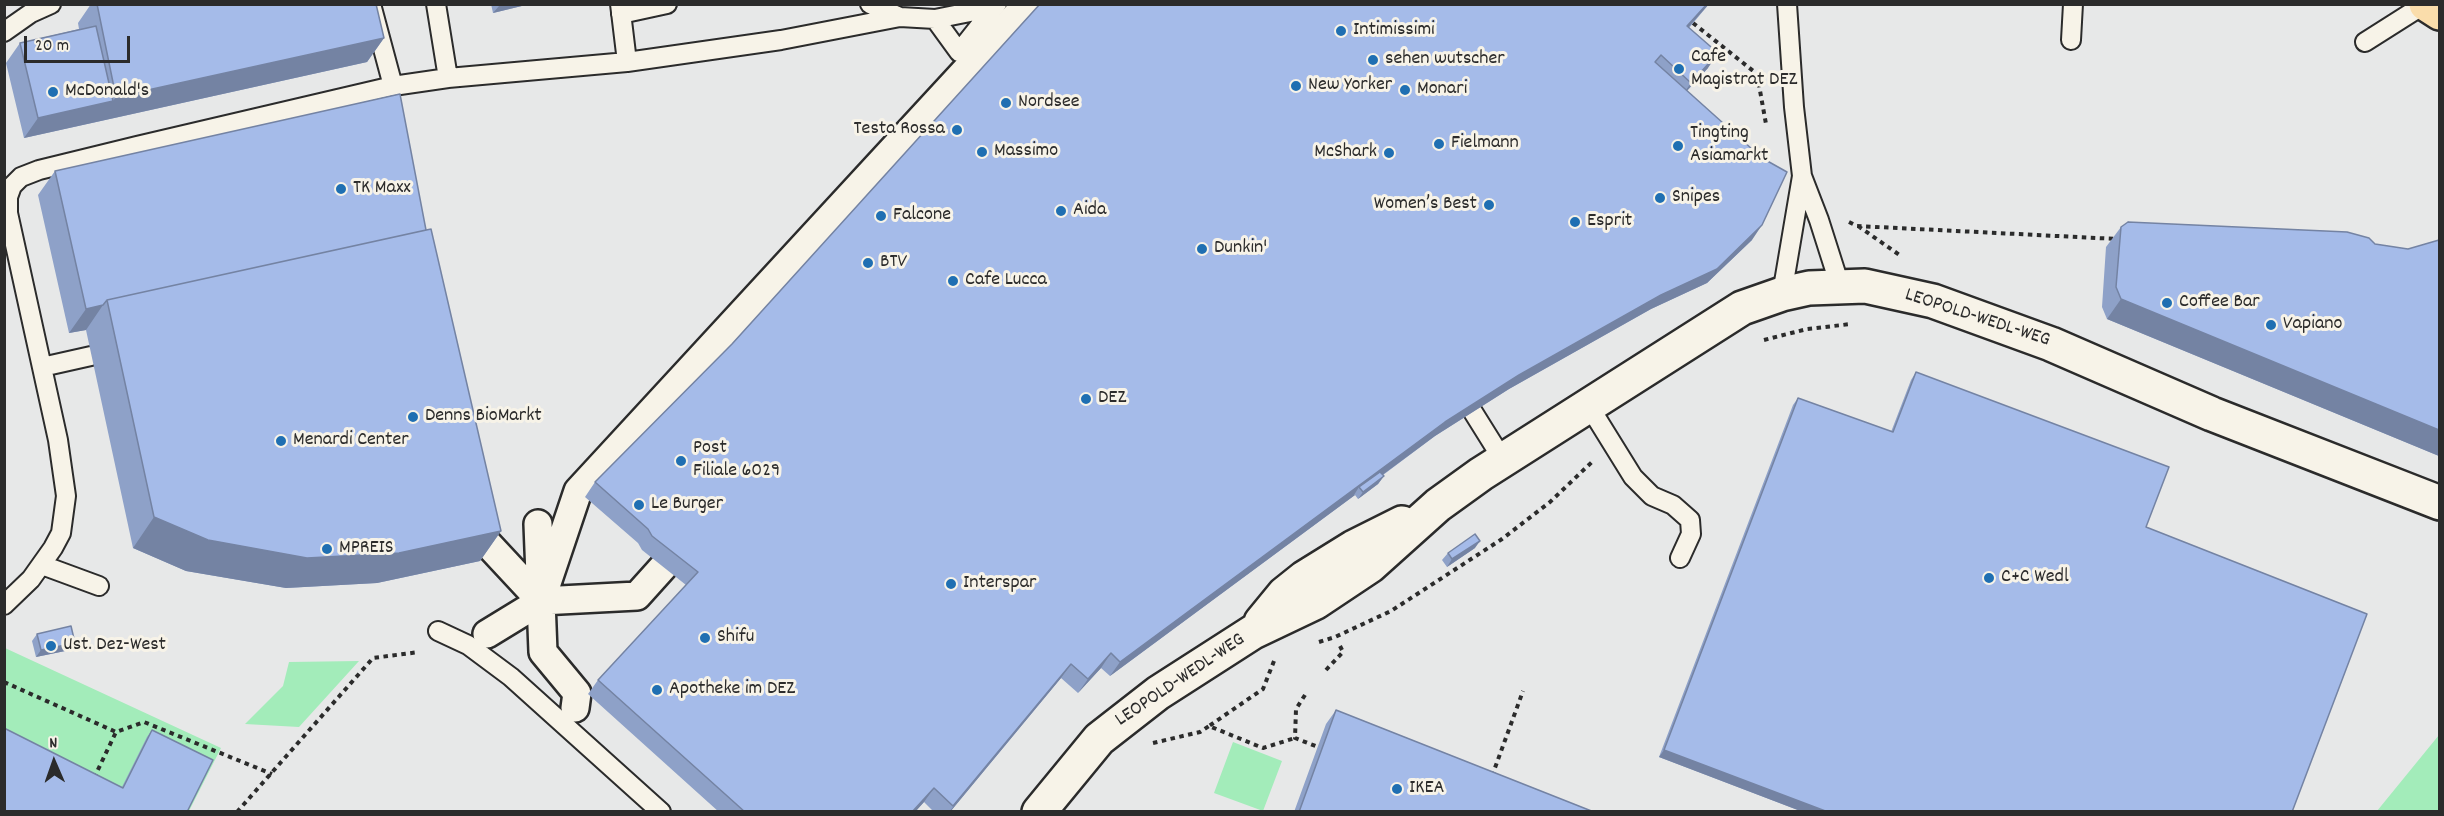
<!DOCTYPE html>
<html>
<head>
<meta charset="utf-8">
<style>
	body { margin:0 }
	#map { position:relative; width:2444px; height:816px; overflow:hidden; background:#e7e8e8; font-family:Dekko,sans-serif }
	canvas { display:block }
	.frame { position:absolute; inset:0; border:6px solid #2b2b2b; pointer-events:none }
	.north { position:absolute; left:24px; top:732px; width:60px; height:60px; -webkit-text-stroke:4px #f7f3e8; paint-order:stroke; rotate:358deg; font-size:16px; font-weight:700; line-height:24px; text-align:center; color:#2b2b2b }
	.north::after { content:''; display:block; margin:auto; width:21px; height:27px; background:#2b2b2b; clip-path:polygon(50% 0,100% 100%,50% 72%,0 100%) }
	.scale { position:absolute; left:24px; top:36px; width:106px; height:27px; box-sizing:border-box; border:3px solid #2b2b2b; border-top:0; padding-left:8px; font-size:18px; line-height:21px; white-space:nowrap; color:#2b2b2b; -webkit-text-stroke:4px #f7f3e8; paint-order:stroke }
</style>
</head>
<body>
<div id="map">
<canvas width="2444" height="816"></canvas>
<div class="frame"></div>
<div class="north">N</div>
<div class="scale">20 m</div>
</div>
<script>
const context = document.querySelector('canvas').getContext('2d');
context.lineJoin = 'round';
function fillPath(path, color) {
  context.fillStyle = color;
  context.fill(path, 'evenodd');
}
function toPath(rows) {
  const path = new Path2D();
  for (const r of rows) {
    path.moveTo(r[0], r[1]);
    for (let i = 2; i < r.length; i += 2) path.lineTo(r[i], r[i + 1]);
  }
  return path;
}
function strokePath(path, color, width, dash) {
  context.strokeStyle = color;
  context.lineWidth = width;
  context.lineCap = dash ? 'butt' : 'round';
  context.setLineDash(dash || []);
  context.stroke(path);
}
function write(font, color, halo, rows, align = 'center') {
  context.font = font + ' Dekko,sans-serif';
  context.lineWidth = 6;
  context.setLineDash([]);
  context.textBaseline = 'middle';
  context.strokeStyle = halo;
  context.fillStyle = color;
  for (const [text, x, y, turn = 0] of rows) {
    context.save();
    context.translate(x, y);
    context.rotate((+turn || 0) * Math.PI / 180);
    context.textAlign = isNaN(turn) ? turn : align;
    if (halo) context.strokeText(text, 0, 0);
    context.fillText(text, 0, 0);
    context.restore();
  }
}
fillPath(toPath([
	[5,648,221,748,189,811,5,812],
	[359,661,299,727,245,724,283,686,289,662],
	[2439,735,2439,811,2377,811],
	[1233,742,1282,761,1263,811,1214,793]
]), '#a3ecba');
const service = toPath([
	[371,4,393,86],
	[436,4,448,78],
	[620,4,627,62],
	[870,4,900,17],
	[1787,4,1794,107,1802,176,1819,220,1840,286],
	[621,14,667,4],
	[935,19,959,52,997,4],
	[4,32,31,13,51,4],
	[2071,40,2073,4],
	[2365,42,2425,4],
	[1782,294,1802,176],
	[42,367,91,356],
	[1589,406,1633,477,1652,496,1673,505,1690,520,1691,534,1680,558],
	[1473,412,1503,460],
	[42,565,99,586],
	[4,605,31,579,53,548,61,533,66,496,58,440,8,213,8,197,12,186,21,177,39,170,137,146,393,86,448,78,627,62,781,40,900,17,935,19,995,7],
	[438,631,468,645,511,677,661,812]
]);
const pedestrian = toPath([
	[473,515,475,527,487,543,541,601,578,491,1027,4],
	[538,524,543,652,577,693,575,708],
	[487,634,541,601,637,596,664,566]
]);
const minor = toPath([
	[1261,622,1284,594,1304,578,1354,547,1402,523],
	[1039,812,1099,739,1158,693,1253,632,1316,602,1370,566,1438,505,1481,474,1742,308,1782,294,1809,288,1865,286,1933,301,2051,344,2212,414,2440,503]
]);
const primary = toPath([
	[2426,4,2440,13]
]);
strokePath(service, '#2b2b2b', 22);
strokePath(pedestrian, '#2b2b2b', 32);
strokePath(minor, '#2b2b2b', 38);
strokePath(primary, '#2b2b2b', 38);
strokePath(toPath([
	[1693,23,1757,74,1765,76],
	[1757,74,1766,124],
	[1849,222,1857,226,2117,239],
	[1858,226,1901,256],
	[1764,340,1807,329,1851,324],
	[1319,642,1335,637,1391,611,1502,539,1550,502,1593,461],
	[1274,661,1263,689,1209,726,1263,748,1295,738],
	[1326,670,1343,652,1340,646],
	[4,682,116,732,144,722,272,774],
	[1305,695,1296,709,1295,738,1318,747],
	[1153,743,1200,732,1209,726],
	[1492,776,1523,691],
	[94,778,116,732],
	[237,812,373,658,419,652]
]), '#2b2b2b', 4, [4.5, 4.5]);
strokePath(service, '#f7f3e8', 18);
strokePath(pedestrian, '#f7f3e8', 27);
strokePath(minor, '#f7f3e8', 33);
strokePath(primary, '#faddab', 33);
fillPath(toPath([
	[91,4,376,4,384,38,367,62,24,138,6,63,20,43,79,29,78,23],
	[491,4,530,4,493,13],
	[1040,4,1709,4,1689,28,1708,68,1687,91,1752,240,1707,283,1651,309,1509,389,1435,436,1383,475,1384,476,1378,484,1358,499,1355,495,1110,676,1101,668,1078,693,1061,678,950,812,934,812,924,802,915,812,719,812,588,694,598,680,686,585,642,550,638,543,585,497,595,482,732,344],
	[55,171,426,230,501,531,480,561,377,583,286,588,186,571,133,548,86,330,69,333,38,195],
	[2121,227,2375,244,2408,249,2439,240,2439,456,2107,319,2102,307,2106,247],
	[1916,372,2146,527,2292,812,1803,812,1659,757,1793,405,1798,398,1891,432,1911,380],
	[1475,548,1447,567,1442,560,1448,553],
	[37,634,70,650,36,657,32,641],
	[1336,710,1594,812,1294,812,1326,724],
	[152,730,187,812,122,787,147,737]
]), '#8ea1c8');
fillPath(toPath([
	[503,4,530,4,493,13,499,6],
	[1707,4,1709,4,1677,40,1687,26],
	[384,38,367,62,24,138,38,118,113,101,116,97],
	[1718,53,1708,68,1681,97,1691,83],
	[1762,225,1752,240,1707,283,1651,309,1509,389,1435,436,1362,490,1359,487,1354,495,1355,495,1110,676,1120,662,1445,422,1519,375],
	[2121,299,2439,430,2439,456,2107,319],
	[103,305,86,330,69,333,86,309],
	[1384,476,1378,484,1358,499,1363,492],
	[154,517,501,531,480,561,377,583,286,588,186,571,133,548],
	[1480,541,1475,548,1447,567,1452,559],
	[75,643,70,650,36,657,41,650],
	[1111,653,1101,668,1078,693,1088,679],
	[1071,664,1061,678,950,812,949,812],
	[1664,750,1828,812,1803,812,1659,757],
	[934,788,924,802,915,812,912,812]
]), '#7483a3');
const building = toPath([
	[97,4,376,4,384,38,116,97,97,4],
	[1040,4,1707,4,1687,26,1718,53,1691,83,1661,55,1655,62,1762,158,1787,172,1762,225,1717,269,1661,295,1519,375,1445,422,1120,662,1111,653,1088,679,1071,664,953,806,934,788,912,812,745,812,598,680,698,572,652,536,648,529,595,482,732,344,1040,4],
	[96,26,113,101,38,118,20,43,96,26],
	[400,94,426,230,107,300,103,305,86,309,55,171,400,94],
	[2128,222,2347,232,2369,238,2375,244,2408,249,2439,240,2439,430,2121,299,2116,287,2121,227,2128,222],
	[431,229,501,531,399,553,307,558,208,540,154,517,107,300,431,229],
	[1916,372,2169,467,2146,527,2367,614,2292,812,1828,812,1664,750,1798,398,1893,432,1916,372],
	[1380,472,1384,476,1363,492,1359,487,1380,472],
	[1475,534,1480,541,1452,559,1448,553,1475,534],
	[71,626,75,643,41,650,37,634,71,626],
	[1336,710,1594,812,1299,812,1336,710],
	[4,728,123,788,152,730,213,760,187,812,4,812,4,728]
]);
fillPath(building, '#a5bbe9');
strokePath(building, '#7483a3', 1.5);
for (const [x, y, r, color] of [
	[1341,31,6,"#1f6fb2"],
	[1373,60,6,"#1f6fb2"],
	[1679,69,6,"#1f6fb2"],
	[1296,86,6,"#1f6fb2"],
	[1405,90,6,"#1f6fb2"],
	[53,92,6,"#1f6fb2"],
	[1006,103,6,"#1f6fb2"],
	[957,130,6,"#1f6fb2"],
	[1439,144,6,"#1f6fb2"],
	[1678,146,6,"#1f6fb2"],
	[982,152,6,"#1f6fb2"],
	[1389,153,6,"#1f6fb2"],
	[341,189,6,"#1f6fb2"],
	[1660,198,6,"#1f6fb2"],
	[1489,205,6,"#1f6fb2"],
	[1061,211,6,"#1f6fb2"],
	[881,216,6,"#1f6fb2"],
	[1575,222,6,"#1f6fb2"],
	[1202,249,6,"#1f6fb2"],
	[868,263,6,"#1f6fb2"],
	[953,281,6,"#1f6fb2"],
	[2167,303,6,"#1f6fb2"],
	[2271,325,6,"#1f6fb2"],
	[1086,399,6,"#1f6fb2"],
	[413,417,6,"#1f6fb2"],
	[281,441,6,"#1f6fb2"],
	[681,461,6,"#1f6fb2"],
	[639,505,6,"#1f6fb2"],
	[327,549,6,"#1f6fb2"],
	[1989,578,6,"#1f6fb2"],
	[951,584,6,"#1f6fb2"],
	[705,638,6,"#1f6fb2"],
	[51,646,6,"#1f6fb2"],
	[657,690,6,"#1f6fb2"],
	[1397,789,6,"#1f6fb2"]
]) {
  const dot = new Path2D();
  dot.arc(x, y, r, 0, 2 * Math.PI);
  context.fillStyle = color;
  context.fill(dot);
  strokePath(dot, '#f7f3e8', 2);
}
write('20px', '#2b2b2b', '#f7f3e8', [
	["Intimissimi",1353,31],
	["Cafe",1691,58],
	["Magistrat DEZ",1691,81],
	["sehen wutscher",1385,60],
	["New Yorker",1308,86],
	["Monari",1417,90],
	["McDonald's",65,92],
	["Nordsee",1018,103],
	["Testa Rossa",945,130,"right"],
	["Tingting",1690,134],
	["Asiamarkt",1690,157],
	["Fielmann",1451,144],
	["Massimo",994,152],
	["McShark",1377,153,"right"],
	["TK Maxx",353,189],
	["Snipes",1672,198],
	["Women’s Best",1477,205,"right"],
	["Aida",1073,211],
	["Falcone",893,216],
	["Esprit",1587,222],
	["Dunkin'",1214,249],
	["BTV",880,263],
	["Cafe Lucca",965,281],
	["Coffee Bar",2179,303],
	["Vapiano",2283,325],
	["DEZ",1098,399],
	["Denns BioMarkt",425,417],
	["Menardi Center",293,441],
	["Post",693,449],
	["Filiale 6029",693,472],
	["Le Burger",651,505],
	["MPREIS",339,549],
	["C+C Wedl",2001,578],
	["Interspar",963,584],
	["Shifu",717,638],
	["Ust. Dez-West",63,646],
	["Apotheke im DEZ",669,690],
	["IKEA",1409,789]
], 'left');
write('20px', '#2b2b2b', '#f7f3e8', [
	["LEOPOLD-WEDL-WEG",1977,319,18],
	["LEOPOLD-WEDL-WEG",1181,681,-34]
]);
</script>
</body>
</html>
